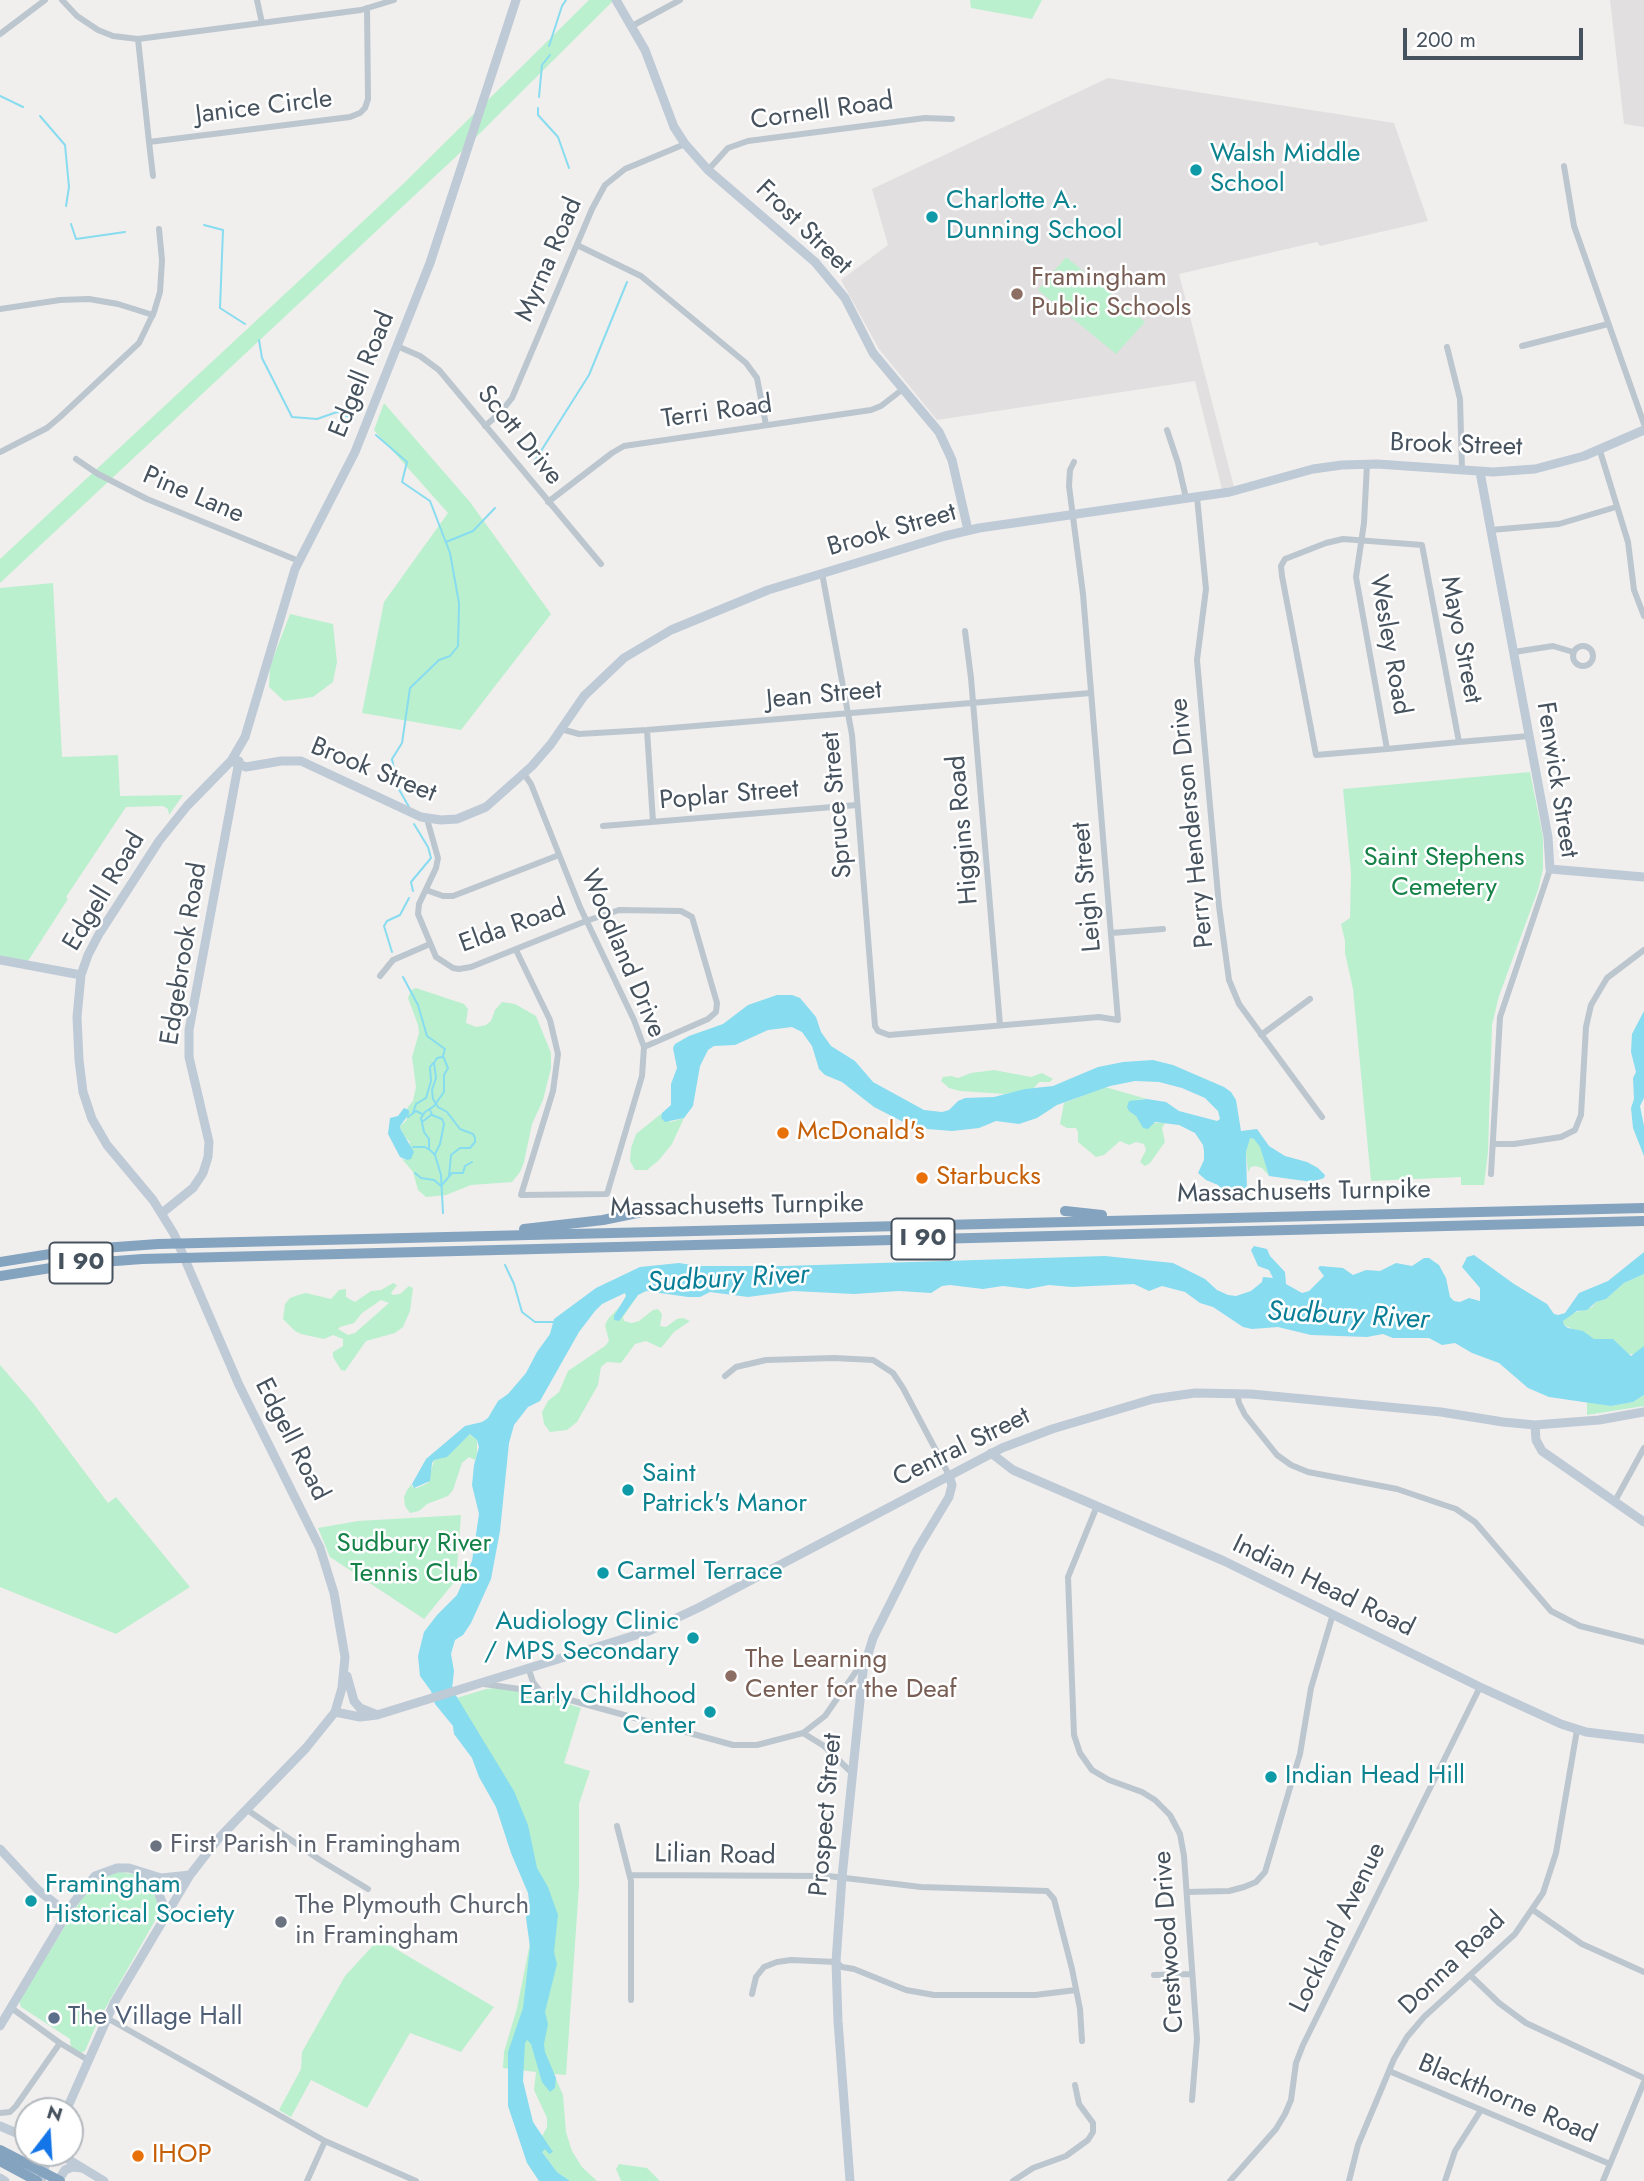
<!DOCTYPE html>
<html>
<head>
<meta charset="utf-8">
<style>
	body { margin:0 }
	#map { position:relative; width:1644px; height:2181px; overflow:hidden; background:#f1eeee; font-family:Jost,sans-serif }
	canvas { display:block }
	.north { position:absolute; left:14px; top:2097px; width:70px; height:70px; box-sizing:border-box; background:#fff; border:2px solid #b5babe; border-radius:50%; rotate:17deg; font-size:19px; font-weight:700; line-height:28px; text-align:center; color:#46525d }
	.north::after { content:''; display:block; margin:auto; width:24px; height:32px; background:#1375e7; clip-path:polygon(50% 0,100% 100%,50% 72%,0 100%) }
	.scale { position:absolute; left:1403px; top:28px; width:180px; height:32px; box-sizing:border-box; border:4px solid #46525d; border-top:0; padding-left:9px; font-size:21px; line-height:24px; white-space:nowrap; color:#46525d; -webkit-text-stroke:5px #fff; paint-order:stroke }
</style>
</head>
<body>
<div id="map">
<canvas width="1644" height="2181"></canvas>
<div class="north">N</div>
<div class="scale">200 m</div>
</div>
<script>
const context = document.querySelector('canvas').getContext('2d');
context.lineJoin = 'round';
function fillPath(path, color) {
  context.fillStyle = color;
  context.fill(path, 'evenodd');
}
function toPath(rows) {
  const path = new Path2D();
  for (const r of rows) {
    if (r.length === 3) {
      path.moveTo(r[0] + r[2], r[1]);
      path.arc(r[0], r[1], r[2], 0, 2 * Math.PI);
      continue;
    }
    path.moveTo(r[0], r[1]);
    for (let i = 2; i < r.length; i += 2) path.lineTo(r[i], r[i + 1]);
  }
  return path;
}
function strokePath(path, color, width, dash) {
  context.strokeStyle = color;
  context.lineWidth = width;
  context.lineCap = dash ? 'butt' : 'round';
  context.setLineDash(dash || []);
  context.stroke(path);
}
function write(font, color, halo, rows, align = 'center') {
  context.font = font + ' Jost,sans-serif';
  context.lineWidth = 5;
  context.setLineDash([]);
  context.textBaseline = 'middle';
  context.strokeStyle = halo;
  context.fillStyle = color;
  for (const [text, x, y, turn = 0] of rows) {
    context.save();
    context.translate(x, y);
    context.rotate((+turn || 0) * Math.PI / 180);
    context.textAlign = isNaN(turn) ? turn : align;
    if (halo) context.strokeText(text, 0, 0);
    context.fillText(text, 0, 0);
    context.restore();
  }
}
fillPath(toPath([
	[1610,0,1644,0,1644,127,1624,124],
	[1108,78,1394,123,1428,221,1320,246,1317,242,1179,274,1234,487,1222,489,1195,381,937,420,879,349,841,280,888,245,872,189]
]), '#e2dfe0');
fillPath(toPath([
	[589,0,614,0,462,151,0,583,0,559,403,184],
	[970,0,1042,0,1032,19,971,8],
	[1066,257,1145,322,1116,354,1038,290],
	[384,403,470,502,551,614,461,730,362,713,384,602,448,513,374,430],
	[53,583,62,757,118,755,120,796,183,795,169,815,168,809,163,806,126,807,66,897,68,899,28,961,0,956,0,588],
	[290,614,333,624,337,662,333,682,313,697,284,701,269,687,270,666],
	[1530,772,1543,837,1543,869,1538,890,1499,996,1492,1025,1488,1152,1484,1185,1461,1185,1461,1177,1371,1181,1353,989,1345,953,1345,941,1341,924,1350,918,1351,872,1343,789],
	[416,988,464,1004,468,1009,466,1023,476,1027,486,1025,491,1021,495,1010,502,1002,515,1004,536,1016,551,1053,551,1068,543,1100,532,1124,524,1162,520,1172,512,1182,471,1185,446,1195,426,1197,418,1190,413,1172,402,1159,407,1160,410,1142,403,1135,400,1126,406,1121,409,1110,407,1108,413,1101,416,1087,412,1057,419,1033,418,1025,408,998,411,990],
	[994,1070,1031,1077,1042,1073,1053,1079,1050,1082,1039,1082,1034,1088,1005,1094,960,1091,949,1088,941,1081,943,1077,951,1076,958,1078,971,1073],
	[1105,1087,1147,1099,1136,1100,1136,1116,1141,1123,1165,1123,1162,1128,1165,1142,1150,1163,1145,1166,1140,1162,1146,1150,1144,1144,1136,1142,1129,1145,1120,1141,1104,1155,1096,1157,1078,1142,1078,1132,1076,1128,1067,1128,1060,1124,1064,1103],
	[662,1113,661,1118,671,1122,684,1118,672,1144,659,1160,647,1170,635,1170,630,1161,631,1148,636,1134],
	[1249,1138,1254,1139,1260,1146,1269,1176,1262,1168,1255,1166,1251,1167,1248,1172,1246,1152],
	[1644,1274,1644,1346,1635,1354,1627,1354,1613,1339,1594,1339,1564,1325,1563,1321,1571,1314,1592,1307,1596,1302,1606,1299,1624,1283],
	[393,1283,397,1285,391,1293,393,1295,400,1294,409,1286,413,1288,410,1311,403,1327,395,1333,366,1341,345,1371,341,1370,333,1357,333,1352,343,1346,343,1339,333,1335,324,1339,301,1334,295,1331,283,1319,285,1304,290,1298,298,1295,306,1293,331,1299,339,1290,346,1289,346,1297,355,1302,371,1291,381,1290],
	[381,1300,389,1303,355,1333,348,1335,338,1329,340,1327,354,1323,362,1313],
	[646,1291,638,1295,623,1317,624,1321,632,1323,639,1321,653,1310,658,1309,662,1314,660,1326,666,1327,677,1319,683,1318,690,1321,674,1332,661,1348,646,1341,635,1344,621,1363,607,1362,601,1367,598,1385,577,1422,567,1430,550,1432,544,1424,542,1412,548,1401,559,1392,568,1371,605,1346,609,1341,605,1325,608,1319,623,1303,626,1296,625,1293],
	[0,1365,33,1403,108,1503,116,1497,190,1587,116,1634,0,1587],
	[1644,1395,1644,1406,1587,1415,1587,1402,1611,1406,1633,1402],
	[470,1434,477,1440,477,1454,475,1460,469,1457,462,1463,453,1490,448,1496,427,1504,419,1511,410,1513,405,1506,404,1497,407,1490,412,1484,412,1487,417,1488,428,1483,434,1460,449,1454],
	[461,1515,456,1580,424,1619,330,1557,318,1528,358,1521],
	[497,1688,530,1692,581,1708,564,1763,590,1771,579,1804,579,1886,566,2075,554,2074,563,2095,566,2132,572,2151,582,2167,597,2181,570,2181,557,2172,542,2152,540,2140,547,2127,547,2118,534,2090,536,2072,503,2068,504,2052,517,2008,531,1938,532,1904,486,1759,437,1704,486,1689],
	[119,1872,132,1874,145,1881,153,1891,158,1904,157,1917,97,2023,85,2051,80,2053,71,2049,70,2039,21,2007,19,2001,89,1887,100,1878],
	[379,1939,494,2007,461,2052,410,2033,367,2108,311,2080,291,2117,279,2110,301,2069,302,2052,345,1976],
	[619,2164,647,2168,660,2181,621,2181,616,2169]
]), '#bbf0ce');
fillPath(toPath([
	[777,995,792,995,800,998,816,1017,821,1032,831,1046,855,1061,873,1082,924,1110,942,1112,949,1110,958,1101,965,1098,994,1097,1025,1089,1053,1086,1098,1067,1123,1062,1153,1060,1173,1065,1224,1087,1231,1092,1236,1100,1241,1131,1257,1129,1269,1146,1285,1156,1307,1162,1318,1168,1325,1175,1324,1178,1312,1182,1269,1176,1260,1147,1254,1139,1250,1138,1246,1152,1247,1190,1241,1198,1227,1195,1218,1185,1206,1180,1198,1173,1204,1160,1204,1151,1203,1145,1195,1133,1179,1125,1155,1122,1148,1129,1143,1128,1136,1116,1129,1111,1127,1107,1129,1101,1147,1099,1166,1102,1179,1111,1217,1121,1220,1119,1218,1111,1205,1098,1182,1088,1159,1082,1135,1081,1110,1086,1057,1105,1037,1118,1019,1124,996,1121,979,1128,952,1131,915,1128,874,1107,842,1082,825,1075,819,1069,812,1046,802,1032,792,1027,768,1030,735,1045,714,1046,708,1050,700,1066,693,1106,684,1118,665,1122,661,1118,662,1113,671,1105,671,1084,677,1068,673,1048,675,1044,689,1036,723,1024,748,1005],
	[1644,1011,1644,1098,1640,1106,1644,1126,1644,1156,1633,1128,1631,1108,1634,1099,1633,1078,1636,1072,1631,1052,1632,1034],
	[404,1108,409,1110,409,1114,400,1126,401,1130,414,1152,411,1159,407,1160,400,1157,388,1134,390,1118,398,1116],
	[1254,1246,1267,1249,1270,1256,1285,1272,1286,1284,1302,1293,1309,1291,1324,1276,1318,1268,1320,1266,1343,1268,1353,1275,1366,1270,1380,1271,1396,1263,1412,1266,1424,1258,1429,1258,1439,1265,1446,1278,1450,1297,1454,1301,1460,1302,1469,1298,1480,1301,1480,1288,1462,1267,1467,1257,1474,1255,1514,1284,1547,1304,1554,1314,1558,1315,1565,1313,1579,1293,1608,1281,1644,1252,1644,1274,1624,1283,1606,1299,1596,1302,1587,1310,1577,1311,1563,1321,1564,1325,1568,1328,1583,1331,1594,1339,1613,1339,1631,1356,1644,1346,1644,1395,1633,1402,1611,1406,1549,1397,1528,1388,1499,1363,1472,1353,1455,1343,1442,1345,1429,1338,1393,1338,1383,1334,1367,1337,1311,1335,1278,1327,1252,1329,1243,1327,1213,1307,1200,1303,1185,1292,1162,1286,1149,1291,1134,1284,1072,1287,1049,1285,1028,1289,1003,1286,983,1289,950,1285,942,1286,931,1293,899,1291,854,1294,793,1291,748,1297,710,1292,700,1297,688,1297,646,1291,638,1295,619,1321,614,1320,614,1316,626,1296,625,1293,602,1304,595,1311,579,1332,540,1401,528,1407,514,1425,509,1443,500,1531,491,1579,471,1623,463,1635,455,1640,451,1654,454,1671,452,1689,514,1791,528,1825,537,1868,548,1887,558,1915,554,1952,557,1964,545,2012,548,2024,544,2044,545,2052,556,2078,555,2088,550,2092,542,2082,531,2044,527,2040,525,2043,523,2081,533,2122,553,2152,549,2154,545,2149,542,2152,557,2172,570,2181,539,2181,527,2163,508,2106,508,2052,523,2008,530,1947,526,1918,529,1901,528,1893,511,1853,496,1807,479,1777,472,1758,454,1734,453,1726,435,1704,431,1691,420,1676,418,1656,424,1632,437,1615,457,1595,472,1561,479,1514,472,1485,474,1465,479,1447,477,1440,470,1434,447,1457,434,1460,432,1463,430,1481,414,1488,412,1484,426,1459,465,1426,482,1422,488,1418,498,1401,508,1394,526,1373,537,1352,550,1334,554,1319,596,1288,640,1267,679,1263,698,1266,784,1266,1105,1256,1173,1263,1205,1279,1217,1290,1228,1295,1236,1296,1251,1291,1262,1282,1263,1277,1273,1278,1269,1270,1258,1266,1251,1250]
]), '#87dcef');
strokePath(toPath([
	[549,46,562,6,566,0],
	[0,96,23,107],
	[539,97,542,65,550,55],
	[538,108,538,115,558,137,569,168],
	[40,116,65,145,69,187,66,206],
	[71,224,76,239,125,232],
	[204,225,223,230,220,308,245,324],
	[259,340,262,358,292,417,317,419,337,412,354,419],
	[376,435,407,462,402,482,430,501,450,553,459,603,458,646,450,656,439,660,410,688,402,743,392,759,397,786,409,807],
	[534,462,589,375,627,282],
	[446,542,473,531,495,508],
	[413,891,411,882,431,858,428,847,414,824],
	[392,952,384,926,387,921,400,915,409,898],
	[403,977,418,1005,427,1036,445,1049,443,1056,448,1068,444,1075,444,1092,434,1106,425,1112,421,1118,424,1132,429,1139,429,1149,435,1155,441,1175,443,1213],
	[442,1057,437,1058,434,1063,436,1078,432,1090,433,1099,438,1107,447,1112,460,1129,473,1134,475,1138,475,1142,470,1148,460,1148,451,1155,449,1176],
	[430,1110,432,1115,442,1119,444,1124,440,1144,435,1154],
	[413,1113,416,1104,426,1098,431,1081,430,1067,433,1063],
	[408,1117,416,1111,422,1114],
	[422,1122,431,1115],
	[413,1147,425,1147,428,1149],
	[415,1173,421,1178,434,1180,441,1186,452,1173,463,1173,465,1166,472,1162],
	[505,1265,514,1284,522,1312,535,1322,554,1322]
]), '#87dcef', 2);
strokePath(toPath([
	[62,0,77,16,98,30,113,36,138,39,361,10,394,0],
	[257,0,262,23],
	[632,26,680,0],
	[0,34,45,0],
	[138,39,149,142,350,117,360,113,365,108,368,99,367,8],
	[149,142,153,176],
	[1564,166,1574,226,1644,424],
	[708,170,728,148,748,141,925,118,952,119],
	[577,245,641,276,746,363,757,378,766,425],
	[0,309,60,300,89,299,118,304,153,315],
	[397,346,420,356,439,370,601,564],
	[1522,346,1608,324],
	[1447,347,1460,399,1462,470],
	[485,426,500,413,512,398,592,209,605,185,625,169,685,144],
	[1167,430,1178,463,1186,498],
	[1600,451,1628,542,1634,590,1644,616],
	[0,452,47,428,60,417,139,343,154,312,160,292,162,260,159,229],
	[76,459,98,474,147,499,299,561],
	[1367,464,1364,523,1356,577,1387,749],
	[1197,497,1206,589,1197,660,1219,906,1229,980,1239,1004,1322,1117],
	[548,502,612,453,624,446,871,410,881,406,903,389],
	[1491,530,1559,524,1616,507],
	[822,573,852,735,875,1026,878,1031,889,1035,1099,1017,1118,1020,1083,594,1069,486,1070,470,1074,462],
	[965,631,971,678,1000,1025],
	[1583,656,10],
	[1514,652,1553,646,1573,652],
	[561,729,579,734,647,730,1091,693],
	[647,730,653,822],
	[1459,742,1422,545,1343,539,1326,543,1285,559,1281,566,1282,576,1316,755,1387,749,1459,742,1529,736],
	[427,819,438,858,436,868,419,904,418,914,436,957,453,968,459,969,471,967,586,921,619,910,681,911,692,917,717,1003,716,1012,708,1019,644,1047],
	[603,826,857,805],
	[426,890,443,896,453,896,559,855],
	[1111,933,1163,929],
	[516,950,550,1020,558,1054,553,1091,521,1195,607,1194,642,1076,644,1047,634,1020,580,907,531,784,524,774],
	[380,976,393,960,430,944],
	[1261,1035,1310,999],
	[1494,1144,1514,1144,1561,1137,1575,1130,1581,1115,1586,1027,1591,1005,1607,978,1644,950],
	[1491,1174,1500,1017,1550,869],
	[725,1376,736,1367,766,1360,834,1358,873,1360,893,1373,903,1388,949,1475],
	[1237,1393,1239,1403,1245,1415,1277,1455,1291,1465,1308,1472,1397,1489,1456,1509,1475,1522,1551,1611,1580,1626,1644,1642],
	[1615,1501,1644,1448],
	[1097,1506,1068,1577,1074,1735,1080,1753,1092,1770,1109,1780,1142,1792,1155,1800,1170,1815,1180,1834,1184,1856,1197,2039,1192,2100],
	[528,1667,533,1682,540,1691],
	[484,1684,541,1692,733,1745,757,1745,803,1733,824,1746,852,1773],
	[803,1733,825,1716,864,1660],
	[246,1809,320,1860,368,1889],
	[617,1826,631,1881,631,2000],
	[630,1875,828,1876,921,1887,1047,1891,1054,1899,1072,1969,1080,2009,1082,2041],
	[1187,1892,1229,1891,1244,1887,1256,1882,1265,1872,1300,1754,1311,1688,1333,1614],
	[1533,1910,1582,1944,1644,1972],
	[1154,1975,1192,1974],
	[1470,1975,1499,2003,1526,2023,1644,2078],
	[752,1994,756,1977,764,1967,777,1962,791,1960,836,1962,842,1967,854,1969,906,1990,934,1995,1035,1995,1076,1990],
	[10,2007,60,2043,88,2060],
	[107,2018,325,2141,416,2181],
	[1389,2071,1610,2164],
	[0,2113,10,2112,16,2106,60,2043],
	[307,2181,325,2141],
	[1013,2181,1033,2168,1066,2156,1088,2140,1093,2132,1093,2123,1079,2104,1075,2085],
	[1230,2181,1276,2129,1285,2114,1291,2100,1296,2063,1303,2045,1480,1687],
	[1349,2181,1358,2145,1394,2059,1407,2037,1424,2017,1515,1934,1543,1893,1556,1853,1577,1730],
	[1445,2181,1455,2151,1481,2110],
	[1603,2181,1644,2082]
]), '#bcc6ce', 6);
strokePath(toPath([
	[616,0,645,50,674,127,685,144,708,170,815,262,845,298,873,353,939,432,952,460,968,530],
	[1480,472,1548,837,1550,869,1644,877],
	[231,761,246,767,281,761,301,761,421,817,441,820,457,819,486,807,532,766,551,744,584,696,624,658,671,630,768,590,945,536,979,528,1230,492,1313,469,1342,465,1377,464,1493,472,1535,469,1584,456,1644,430],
	[0,960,81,975],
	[162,1213,193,1188,203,1173,208,1157,209,1142,189,1057,189,1030,239,761],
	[1535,1425,1536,1440,1542,1451,1644,1522],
	[991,1453,1013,1470,1224,1561,1480,1687,1561,1724,1586,1732,1644,1739],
	[347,1676,354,1701,360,1708,375,1714],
	[335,1712,360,1717,377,1715,649,1631,700,1607,1002,1448,1052,1429,1153,1399,1195,1393,1251,1394,1441,1412,1503,1422,1535,1425,1599,1420,1644,1412],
	[0,1849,38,1890,67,1913],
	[144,1875,158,1892,162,1902,162,1918],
	[0,2026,74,1902,95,1876,117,1868,129,1868,161,1878,190,1875],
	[66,2111,114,2003,190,1875,218,1839,306,1748,335,1712,342,1688,345,1657,334,1593,320,1548,239,1385,174,1234,153,1200,107,1145,92,1119,83,1092,79,1060,77,1017,81,975,88,955,99,934,159,841,187,806,231,761,245,737,295,569,355,452,430,263,516,0],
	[0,2126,28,2138],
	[58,2153,104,2181],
	[0,2178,5,2181],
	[41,2181,49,2153],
	[58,2181,65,2170,72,2167,82,2168],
	[850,2181,838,2021,836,1962,842,1877,863,1671,873,1638,917,1550,949,1497,952,1485,949,1475]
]), '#becad6', 9);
strokePath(toPath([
	[1065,1211,1102,1215],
	[524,1229,603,1220,642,1212],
	[0,1262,75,1250,158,1244,1644,1208],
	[0,1276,76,1264,142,1259,1644,1221],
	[0,2150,60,2181],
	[0,2161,37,2181]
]), '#84a3bf', 10);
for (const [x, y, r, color] of [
	[1196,170,7,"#0f9aa8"],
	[932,217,7,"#0f9aa8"],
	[1017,294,7,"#8d6e63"],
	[783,1133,7,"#e8710a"],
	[922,1178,7,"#e8710a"],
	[628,1490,7,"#0f9aa8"],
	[603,1573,7,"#0f9aa8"],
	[693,1638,7,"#0f9aa8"],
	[731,1676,7,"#8d6e63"],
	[710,1712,7,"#0f9aa8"],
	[1271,1777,7,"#0f9aa8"],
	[156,1846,7,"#6b7280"],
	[31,1901,7,"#0f9aa8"],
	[281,1922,7,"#6b7280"],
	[54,2018,7,"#5c6f8a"],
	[138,2156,7,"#e8710a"]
]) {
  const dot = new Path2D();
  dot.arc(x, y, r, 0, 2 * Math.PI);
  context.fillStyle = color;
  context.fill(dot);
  strokePath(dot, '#fff', 2.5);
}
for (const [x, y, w] of [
	[923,1239,63],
	[81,1263,63]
]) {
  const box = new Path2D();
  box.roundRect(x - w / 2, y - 20.5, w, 41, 5);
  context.fillStyle = '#fff';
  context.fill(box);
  strokePath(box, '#46525d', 2);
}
write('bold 24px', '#46525d', null, [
	["I 90",923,1239],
	["I 90",81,1263]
]);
write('26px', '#46525d', '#fff', [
	["Janice Circle",264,108,-7],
	["Cornell Road",822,112,-8],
	["Frost Street",803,228,44],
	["Myrna Road",550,260,-67],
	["Edgell Road",363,375,-68],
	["Terri Road",717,413,-8],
	["Scott Drive",519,436,51],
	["Brook Street",1456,446,2],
	["Pine Lane",193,496,23],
	["Brook Street",892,531,-16],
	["Mayo Street",1460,640,79],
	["Wesley Road",1389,645,80],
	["Jean Street",824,696,-5],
	["Brook Street",373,771,22],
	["Fenwick Street",1556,780,81],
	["Poplar Street",729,796,-5],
	["Spruce Street",838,805,-95],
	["Perry Henderson Drive",1193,823,-96],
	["Higgins Road",964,830,-95],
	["Leigh Street",1088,887,-95],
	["Edgell Road",105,892,-59],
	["Elda Road",513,927,-20],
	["Edgebrook Road",185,954,-81],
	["Woodland Drive",622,954,67],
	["Massachusetts Turnpike",1304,1193,-1],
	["Massachusetts Turnpike",737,1207,-1],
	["Edgell Road",291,1440,63],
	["Central Street",962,1448,-26],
	["Indian Head Road",1323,1587,26],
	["Prospect Street",827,1815,-85],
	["Lilian Road",715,1856,1],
	["Lockland Avenue",1339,1928,-64],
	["Crestwood Drive",1170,1942,-94],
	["Donna Road",1453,1964,-44],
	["Blackthorne Road",1507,2100,23]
]);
write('26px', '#0d838f', '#fff', [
	["Walsh Middle",1210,155],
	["School",1210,185],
	["Charlotte A.",946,202],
	["Dunning School",946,232],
	["Saint",642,1475],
	["Patrick's Manor",642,1505],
	["Carmel Terrace",617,1573],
	["Audiology Clinic",679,1623,"right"],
	["/ MPS Secondary",679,1653,"right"],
	["Early Childhood",696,1697,"right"],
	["Center",696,1727,"right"],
	["Indian Head Hill",1285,1777],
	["Framingham",45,1886],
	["Historical Society",45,1916]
], 'left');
write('26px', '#785e54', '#fff', [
	["Framingham",1031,279],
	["Public Schools",1031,309],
	["The Learning",745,1661],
	["Center for the Deaf",745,1691]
], 'left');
write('26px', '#148147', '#fff', [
	["Saint Stephens",1444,859],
	["Cemetery",1444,889],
	["Sudbury River",414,1545],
	["Tennis Club",414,1575]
]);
write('26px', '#c56008', '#fff', [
	["McDonald's",797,1133],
	["Starbucks",936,1178],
	["IHOP",152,2156]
], 'left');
write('26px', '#5b616d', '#fff', [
	["First Parish in Framingham",170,1846],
	["The Plymouth Church",295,1907],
	["in Framingham",295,1937]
], 'left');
write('26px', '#4e5e75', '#fff', [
	["The Village Hall",68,2018]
], 'left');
write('italic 28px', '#087d96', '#fff', [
	["Sudbury River",728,1280,-3],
	["Sudbury River",1348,1317,3]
]);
</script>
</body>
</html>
